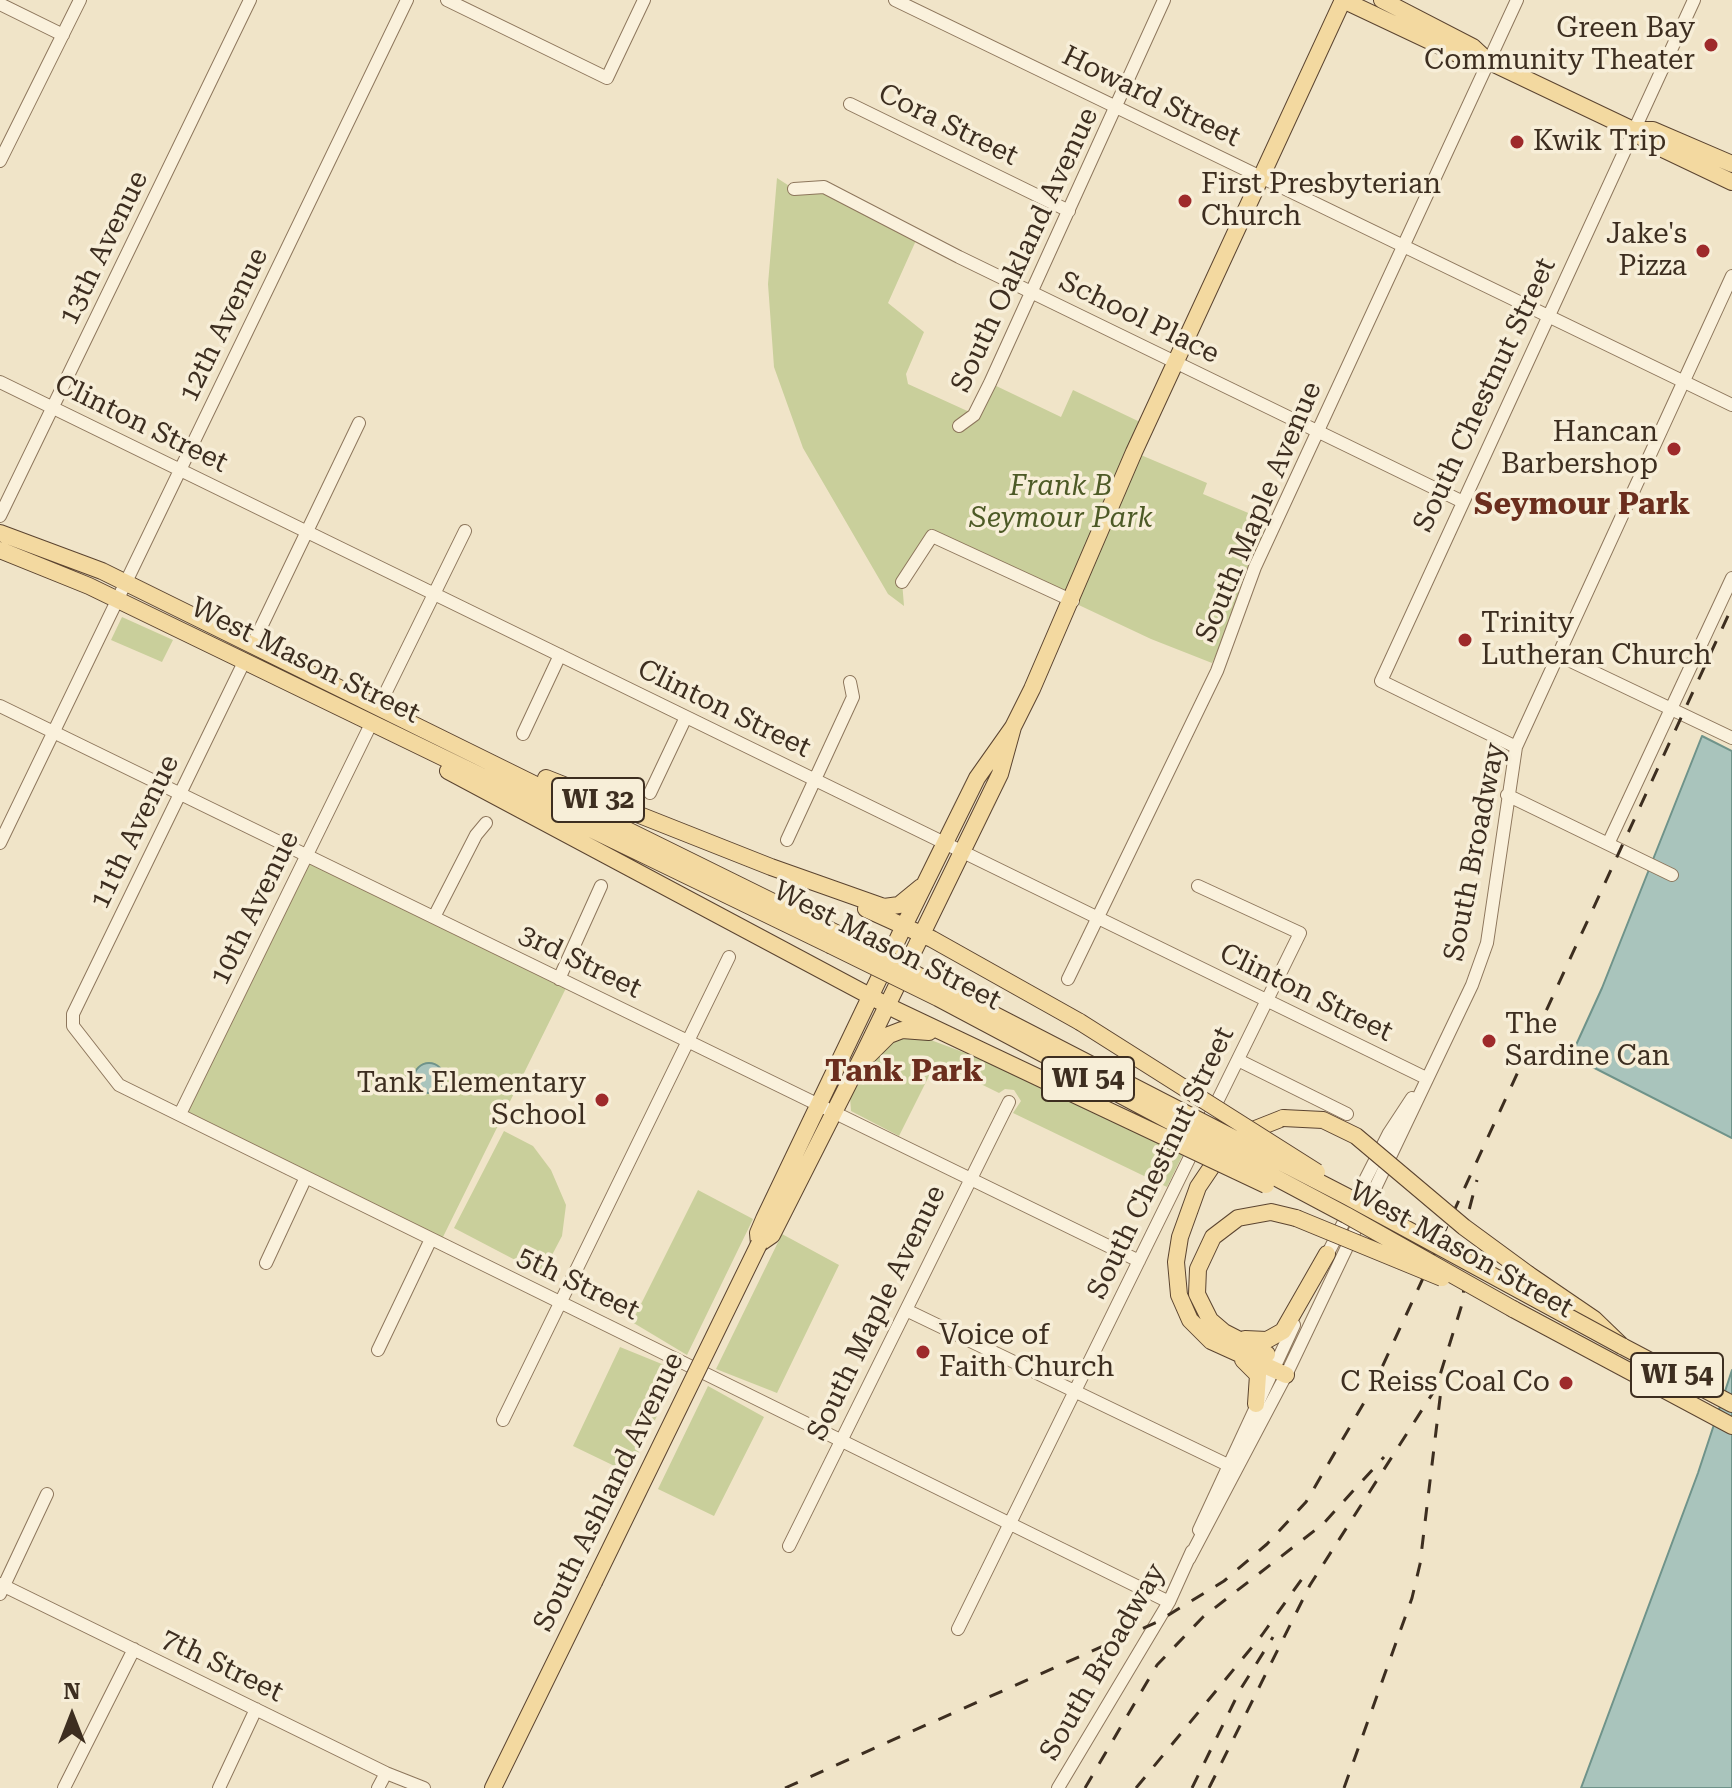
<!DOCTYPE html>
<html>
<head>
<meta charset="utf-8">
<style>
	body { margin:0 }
	#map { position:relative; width:1732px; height:1788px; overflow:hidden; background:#f0e4c8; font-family:"Roboto Serif",serif }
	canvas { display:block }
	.north { position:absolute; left:32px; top:1676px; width:80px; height:80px; -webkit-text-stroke:6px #f7eed8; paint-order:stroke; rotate:0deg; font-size:22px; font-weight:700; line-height:32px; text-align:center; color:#3d2e20 }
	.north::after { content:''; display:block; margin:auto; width:28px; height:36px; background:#3d2e20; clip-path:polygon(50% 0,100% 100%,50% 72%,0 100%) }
</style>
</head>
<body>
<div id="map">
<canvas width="1732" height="1788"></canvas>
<div class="north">N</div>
</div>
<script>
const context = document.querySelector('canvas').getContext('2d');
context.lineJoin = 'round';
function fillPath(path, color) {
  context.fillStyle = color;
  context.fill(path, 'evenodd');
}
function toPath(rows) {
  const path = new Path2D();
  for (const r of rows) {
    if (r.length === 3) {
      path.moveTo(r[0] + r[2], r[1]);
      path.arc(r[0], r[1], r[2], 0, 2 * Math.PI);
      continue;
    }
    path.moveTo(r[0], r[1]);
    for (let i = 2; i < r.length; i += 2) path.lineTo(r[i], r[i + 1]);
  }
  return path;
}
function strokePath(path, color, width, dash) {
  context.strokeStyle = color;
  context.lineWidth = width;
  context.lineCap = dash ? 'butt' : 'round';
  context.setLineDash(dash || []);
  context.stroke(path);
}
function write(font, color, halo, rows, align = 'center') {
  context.font = font + ' "Roboto Serif",serif';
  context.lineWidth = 7;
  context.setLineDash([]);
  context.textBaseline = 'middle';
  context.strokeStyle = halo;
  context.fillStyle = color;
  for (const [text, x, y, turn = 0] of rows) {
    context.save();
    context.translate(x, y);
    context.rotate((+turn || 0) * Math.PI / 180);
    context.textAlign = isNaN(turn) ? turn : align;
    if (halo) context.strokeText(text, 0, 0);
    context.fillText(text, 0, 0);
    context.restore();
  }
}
fillPath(toPath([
	[777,178,794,189,815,185,918,236,888,303,924,332,906,374,908,384,974,414,990,383,1061,417,1073,390,1140,422,1129,450,1207,483,1203,494,1277,525,1212,663,1151,639,932,536,902,581,904,606,888,594,803,448,774,367,768,284],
	[122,617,173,640,162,662,111,640],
	[307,856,568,984,440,1243,180,1114],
	[920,1036,1003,1067,1184,1152,1167,1187,1013,1113,1021,1101,1014,1090,1005,1089,999,1093,936,1062,899,1136,851,1111,850,1097,876,1057,897,1037],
	[504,1131,533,1146,551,1170,566,1205,562,1236,542,1274,454,1228],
	[698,1190,753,1219,687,1355,632,1322],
	[782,1234,839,1265,777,1393,716,1369],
	[620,1347,679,1371,629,1473,573,1446],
	[708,1386,764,1417,714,1516,658,1489]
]), '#c9cf9b');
const water = toPath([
	[1702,736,1732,751,1732,1138,1571,1056,1602,988,1702,736],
	[429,1078,15],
	[1732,1370,1732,1788,1581,1788,1698,1473,1732,1370]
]);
fillPath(water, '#a9c4bc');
strokePath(water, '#6f938a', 2);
const minor = toPath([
	[447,0,607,78,644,0],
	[895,0,1732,405],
	[0,4,63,35],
	[850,104,1069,211],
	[0,161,80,0],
	[794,189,824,187,959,257,1463,502],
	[0,382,1426,1078],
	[959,426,974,415,990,383,1164,0],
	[0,516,250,0],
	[902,582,932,536,1073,601],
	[252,646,359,423],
	[1558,655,1732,738],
	[245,660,73,1014,73,1026,119,1085,1169,1602],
	[0,706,1139,1261],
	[378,708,465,531],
	[523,734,560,655],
	[1516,747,1381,681,1694,0],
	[650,793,686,717],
	[1507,795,1672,875],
	[787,840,853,697,850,682],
	[0,843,407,0],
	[1608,844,1732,578],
	[434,917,476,835,486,823],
	[559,979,601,886],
	[1068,979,1217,671,1255,567,1517,0],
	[1238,1060,1347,1114],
	[180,1114,372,722],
	[1324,1261,1389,1133,1412,1098],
	[266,1263,306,1177],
	[906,1310,1232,1467],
	[378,1350,431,1239],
	[503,1420,729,957],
	[1199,1530,1294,1325],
	[789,1546,1009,1102],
	[1189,1559,1286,1375,1472,985,1487,943,1516,747,1732,276],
	[0,1584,386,1773,424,1788],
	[0,1594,47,1494],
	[958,1629,1300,933,1198,886],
	[64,1788,134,1649],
	[219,1788,256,1709],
	[378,1788,386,1773],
	[1058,1788,1169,1602,1192,1551]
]);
const major = toPath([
	[1343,0,1468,59,1488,61],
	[1382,0,1473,47,1488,61,1633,130,1648,142,1732,182],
	[1633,130,1653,130,1732,164],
	[0,533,102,571,836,933],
	[0,550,89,586,830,945],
	[1013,727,1000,774,863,1055,772,1235,759,1244,758,1233,764,1219,904,926,977,778,1013,727,1032,689,1134,452,1343,0],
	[448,771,896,1010,1050,1083],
	[546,778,771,867,884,907,899,905,921,887],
	[866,909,932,939,1080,1022],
	[869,1055,889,1035,902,1030,929,1032],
	[1240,1135,1283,1118],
	[1223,1150,1198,1187,1180,1237,1176,1262,1179,1295,1190,1320,1211,1341,1286,1375],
	[1528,1274,1594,1319,1622,1346,1732,1404],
	[1513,1309,1732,1426],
	[1245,1339,1267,1340,1283,1331,1327,1254],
	[1267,1354,1224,1332,1210,1320,1197,1294,1198,1269,1213,1237,1238,1218,1271,1212,1296,1218],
	[1243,1360,1258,1375,1256,1404],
	[493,1788,594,1582]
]);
strokePath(minor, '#8d765c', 14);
strokePath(major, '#5b4430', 18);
strokePath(minor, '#faf1dc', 12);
strokePath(major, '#f3d9a0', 16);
strokePath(toPath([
	[785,1788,1157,1622,1224,1581,1267,1544,1306,1502,1372,1389,1732,607],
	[1085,1788,1157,1665,1203,1617,1323,1524,1384,1457],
	[1136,1788,1262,1635,1309,1569],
	[1192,1788,1240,1690,1273,1637],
	[1209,1788,1310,1585,1436,1388,1463,1301,1468,1214,1477,1180],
	[1344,1788,1412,1598,1420,1564,1441,1390]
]), '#3d2e20', 3, [14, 14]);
const majorBridge = toPath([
	[836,933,1346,1196,1622,1346],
	[830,945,938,998,1346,1215,1513,1309],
	[1080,1022,1317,1172],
	[1050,1083,1266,1185],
	[1283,1118,1323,1120,1356,1136,1464,1227,1528,1274],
	[1296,1218,1442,1278],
	[594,1582,759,1244]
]);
strokePath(majorBridge, '#5b4430', 18, []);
strokePath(majorBridge, '#f3d9a0', 16);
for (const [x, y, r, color] of [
	[1711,45,8,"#9e2a2b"],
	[1517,142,8,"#9e2a2b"],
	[1185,201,8,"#9e2a2b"],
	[1703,251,8,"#9e2a2b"],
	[1674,449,8,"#9e2a2b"],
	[1465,640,8,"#9e2a2b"],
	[1489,1041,8,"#9e2a2b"],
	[602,1100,8,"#9e2a2b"],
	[923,1352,8,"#9e2a2b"],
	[1566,1383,8,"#9e2a2b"]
]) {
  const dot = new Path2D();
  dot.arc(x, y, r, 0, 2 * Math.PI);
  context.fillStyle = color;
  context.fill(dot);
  strokePath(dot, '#f7eed8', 3);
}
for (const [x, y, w] of [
	[598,800,92],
	[1088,1079,92],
	[1677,1375,92]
]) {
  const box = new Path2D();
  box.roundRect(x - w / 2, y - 22, w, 44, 6);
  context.fillStyle = '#f7eed8';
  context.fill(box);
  strokePath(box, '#3d2e20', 2);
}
write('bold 26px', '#3d2e20', null, [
	["WI 32",598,800],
	["WI 54",1088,1079],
	["WI 54",1677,1375]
]);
write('28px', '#3d2e20', '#f7eed8', [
	["Green Bay",1695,29],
	["Community Theater",1695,61],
	["Kwik Trip",1533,142,"left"],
	["First Presbyterian",1201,185,"left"],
	["Church",1201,217,"left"],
	["Jake's",1687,235],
	["Pizza",1687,267],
	["Hancan",1658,433],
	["Barbershop",1658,465],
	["Trinity",1481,624,"left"],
	["Lutheran Church",1481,656,"left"],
	["The",1505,1025,"left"],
	["Sardine Can",1505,1057,"left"],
	["Tank Elementary",586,1084],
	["School",586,1116],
	["Voice of",939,1336,"left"],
	["Faith Church",939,1368,"left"],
	["C Reiss Coal Co",1550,1383]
], 'right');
write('28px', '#3d2e20', '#f7eed8', [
	["Howard Street",1151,97,26],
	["Cora Street",948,125,26],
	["13th Avenue",104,248,-64],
	["South Oakland Avenue",1025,250,-65],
	["School Place",1139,318,26],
	["12th Avenue",224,325,-64],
	["South Chestnut Street",1485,395,-65],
	["Clinton Street",141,424,26],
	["South Maple Avenue",1259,512,-67],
	["West Mason Street",305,661,26],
	["Clinton Street",724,709,26],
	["11th Avenue",135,832,-64],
	["South Broadway",1475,852,-79],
	["10th Avenue",255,908,-64],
	["West Mason Street",887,946,27],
	["3rd Street",580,962,26],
	["Clinton Street",1306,993,26],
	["South Chestnut Street",1161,1163,-64],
	["West Mason Street",1461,1250,29],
	["5th Street",578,1284,26],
	["South Maple Avenue",877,1313,-64],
	["South Ashland Avenue",609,1492,-64],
	["South Broadway",1103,1662,-60],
	["7th Street",222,1666,26]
]);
write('italic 28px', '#4d5a26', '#f7eed8', [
	["Frank B",1061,487],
	["Seymour Park",1061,519]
]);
write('bold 30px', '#6b2e1e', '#f7eed8', [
	["Seymour Park",1582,505],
	["Tank Park",904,1072]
]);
</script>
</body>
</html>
